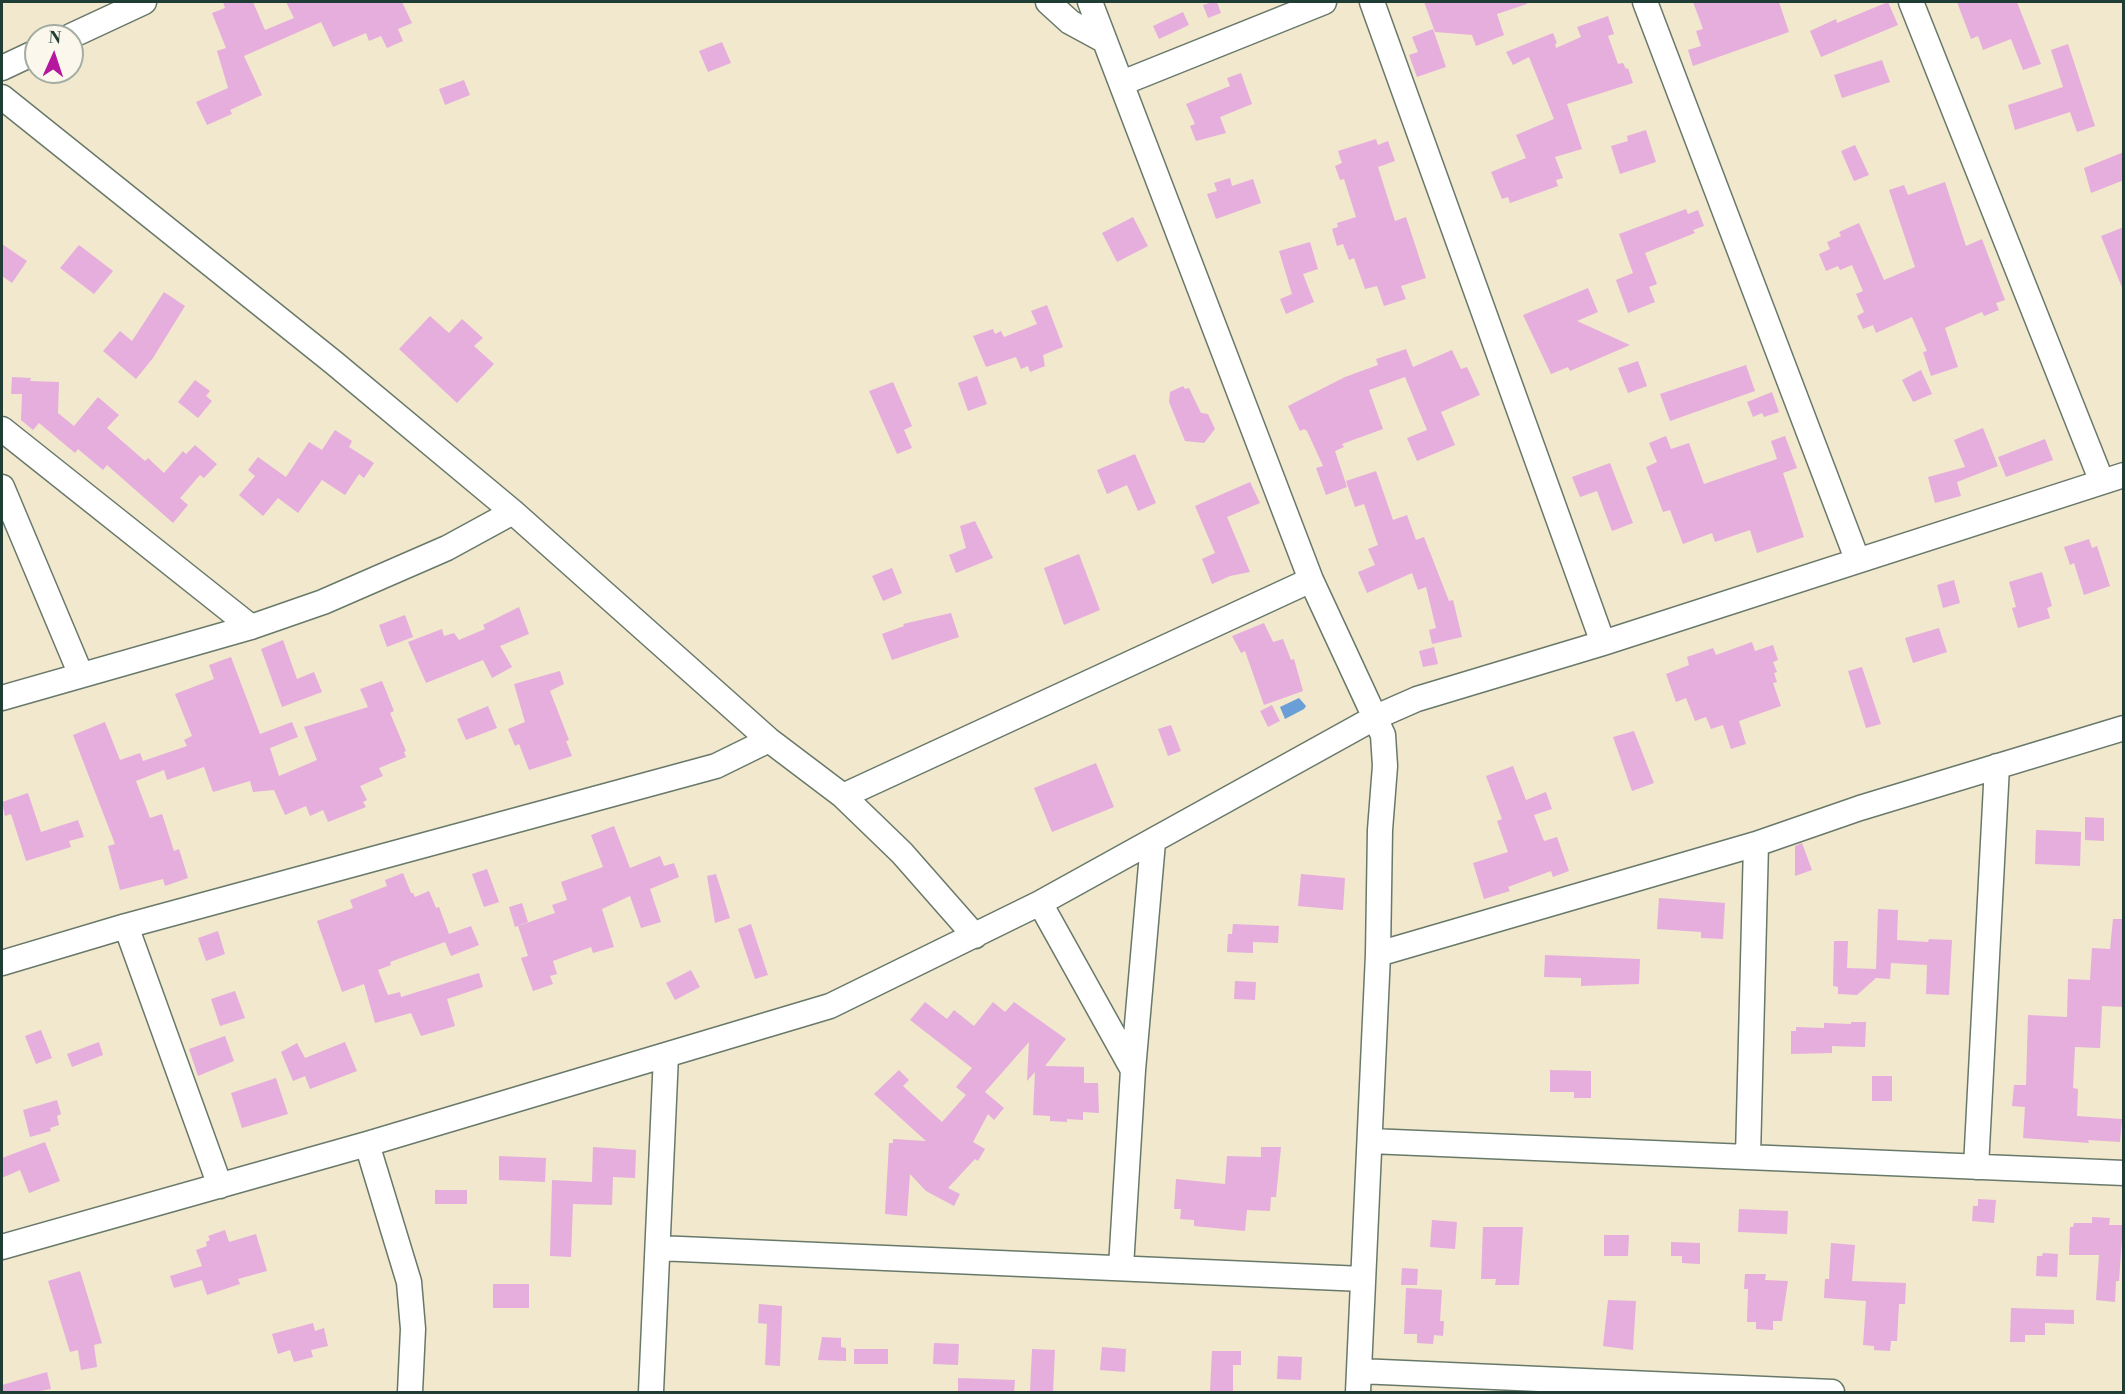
<!DOCTYPE html>
<html>
<head>
<meta charset="utf-8">
<style>
	body { margin:0 }
	#map { position:relative; width:2125px; height:1394px; overflow:hidden; background:#f1e8cd; font-family:"Libre Bodoni",serif }
	canvas { display:block }
	.frame { position:absolute; inset:0; border:3px solid #1f3d34; pointer-events:none }
	.north { position:absolute; left:24px; top:24px; width:60px; height:60px; box-sizing:border-box; background:#fbf7ec; border:2px solid #a3ada2; border-radius:50%; rotate:3deg; font-size:16px; font-weight:700; line-height:24px; text-align:center; color:#1f3d34 }
	.north::after { content:''; display:block; margin:auto; width:21px; height:27px; background:#b5179e; clip-path:polygon(50% 0,100% 100%,50% 72%,0 100%) }
</style>
</head>
<body>
<div id="map">
<canvas width="2125" height="1394"></canvas>
<div class="frame"></div>
<div class="north">N</div>
</div>
<script>
const context = document.querySelector('canvas').getContext('2d');
context.lineJoin = 'round';
function fillPath(path, color) {
  context.fillStyle = color;
  context.fill(path, 'evenodd');
}
function toPath(rows) {
  const path = new Path2D();
  for (const r of rows) {
    path.moveTo(r[0], r[1]);
    for (let i = 2; i < r.length; i += 2) path.lineTo(r[i], r[i + 1]);
  }
  return path;
}
function strokePath(path, color, width, dash) {
  context.strokeStyle = color;
  context.lineWidth = width;
  context.lineCap = dash ? 'butt' : 'round';
  context.setLineDash(dash || []);
  context.stroke(path);
}
fillPath(toPath([
	[1299,698,1306,706,1304,709,1285,719,1280,707]
]), '#6a9ed6');
fillPath(toPath([
	[223,2,253,2,265,30,294,18,286,2,402,2,412,23,398,29,403,41,387,48,381,36,369,41,366,33,333,47,321,22,244,56,262,95,230,110,232,114,207,125,196,102,228,88,217,51,226,48,212,13,225,8],
	[1213,2,1217,2,1221,13,1208,18,1203,5],
	[1424,2,1526,2,1527,4,1497,14,1504,35,1476,46,1472,35,1435,32],
	[1693,2,1779,2,1789,32,1693,66,1688,50,1701,46,1696,31,1703,29],
	[1888,2,1898,25,1821,57,1810,31,1836,19,1837,23],
	[1957,2,2017,2,2041,64,2023,70,2011,39,1983,50,1978,36,1971,39],
	[1183,12,1189,25,1159,39,1153,26],
	[1608,16,1614,34,1608,36,1618,64,1623,63,1626,69,1628,68,1633,83,1567,104,1582,149,1555,157,1563,178,1556,180,1558,186,1510,203,1508,197,1502,199,1491,172,1526,158,1516,135,1554,119,1529,57,1513,65,1506,52,1553,33,1557,43,1555,44,1556,48,1581,37,1577,27],
	[1433,29,1446,67,1417,77,1409,55,1418,52,1412,37],
	[722,42,731,63,708,72,699,51],
	[2068,44,2095,126,2077,132,2070,112,2015,130,2008,105,2063,87,2051,50],
	[1882,60,1890,82,1842,98,1834,75],
	[1241,73,1252,104,1220,117,1226,133,1196,141,1190,126,1195,124,1186,104,1230,86,1227,78],
	[464,80,470,95,445,105,439,89],
	[1646,130,1656,162,1620,174,1611,146,1628,141,1627,136],
	[1376,139,1378,145,1388,141,1395,161,1378,167,1395,221,1406,217,1426,278,1401,286,1406,299,1384,306,1377,286,1365,289,1354,258,1349,260,1343,244,1337,246,1332,229,1338,227,1337,223,1356,217,1344,179,1340,180,1335,166,1342,163,1338,151],
	[1855,145,1869,175,1854,181,1841,151],
	[2124,152,2124,180,2091,193,2084,168],
	[1230,178,1232,186,1253,179,1261,203,1216,219,1207,194,1217,191,1214,183],
	[1945,182,1966,246,1982,239,2005,300,1996,303,1999,310,1984,316,1982,312,1945,328,1958,367,1931,376,1923,352,1927,351,1912,317,1876,333,1873,325,1863,329,1857,316,1864,312,1856,294,1863,291,1852,265,1840,270,1838,266,1826,271,1819,254,1830,249,1827,242,1841,236,1839,232,1859,223,1884,280,1915,267,1889,190,1904,185,1908,195],
	[1686,209,1688,214,1698,210,1704,226,1693,230,1695,233,1645,253,1657,284,1649,287,1655,302,1628,313,1616,280,1633,273,1619,234],
	[1133,217,1148,246,1117,262,1102,233],
	[2124,227,2124,290,2123,290,2101,236],
	[1310,242,1318,269,1303,274,1314,302,1286,314,1280,299,1292,294,1279,251],
	[2,244,27,261,12,283,2,276],
	[79,245,113,271,94,294,60,268],
	[1588,288,1598,312,1577,321,1630,345,1570,371,1568,367,1551,374,1523,315],
	[164,292,185,306,153,358,136,379,103,351,120,331,132,341],
	[1047,305,1063,347,1043,355,1045,366,1030,372,1028,366,1021,369,1016,357,986,367,973,336,993,329,995,334,1001,331,1004,337,1032,326,1037,324,1031,311],
	[430,316,449,333,462,319,483,338,474,346,494,364,457,403,399,349],
	[1406,349,1413,367,1452,350,1461,369,1467,367,1480,395,1441,412,1455,445,1417,461,1407,438,1427,430,1405,377,1369,390,1383,429,1342,444,1344,447,1335,451,1347,487,1326,495,1316,468,1323,466,1307,431,1304,429,1300,431,1288,406,1345,377,1378,365,1376,359],
	[1638,361,1647,386,1628,393,1618,368],
	[1746,365,1755,391,1670,421,1660,394],
	[1921,370,1932,394,1913,402,1902,380],
	[977,376,987,404,968,411,958,383],
	[12,377,31,378,30,381,59,382,58,413,74,426,98,397,119,415,107,428,145,461,148,458,164,473,183,451,186,454,195,445,217,464,204,478,200,475,180,498,188,505,173,523,107,465,103,470,78,449,75,453,39,423,33,430,21,420,22,394,11,394],
	[195,380,210,391,206,396,212,401,198,418,178,402],
	[893,382,912,426,904,430,912,448,897,454,869,391],
	[1183,386,1185,389,1189,388,1201,413,1208,414,1215,429,1204,443,1185,441,1169,402,1170,392],
	[1772,392,1779,412,1764,417,1762,413,1753,417,1747,402],
	[1983,428,1998,466,1957,482,1961,496,1935,503,1928,477,1965,467,1954,440],
	[335,430,352,441,349,447,374,463,364,478,359,474,345,495,322,480,298,513,278,498,263,516,239,495,255,476,248,470,258,457,286,477,309,442,322,450],
	[1666,436,1671,449,1689,443,1704,484,1777,459,1771,441,1785,436,1797,468,1783,473,1804,537,1757,553,1750,530,1715,542,1712,533,1683,544,1670,510,1663,512,1646,467,1657,462,1649,443],
	[2045,439,2053,460,2006,477,1998,457],
	[1135,454,1156,503,1138,511,1127,485,1107,494,1097,470],
	[1610,463,1633,523,1612,531,1597,491,1580,497,1572,477],
	[1376,471,1393,520,1407,515,1416,540,1424,537,1449,601,1453,600,1462,637,1432,644,1429,630,1436,628,1426,587,1418,590,1412,573,1367,593,1358,572,1375,565,1368,549,1378,545,1364,504,1355,507,1346,481],
	[1250,482,1260,503,1227,517,1250,572,1230,576,1212,584,1202,559,1215,553,1195,506],
	[975,521,993,558,956,573,949,555,966,548,960,526],
	[2089,539,2092,548,2097,546,2110,586,2084,595,2074,563,2070,565,2064,547],
	[1079,554,1100,610,1064,625,1044,568],
	[892,568,902,593,883,601,872,576],
	[2042,572,2052,606,2047,608,2050,618,2018,628,2012,608,2016,607,2009,582],
	[1954,580,1960,603,1943,608,1937,585],
	[519,607,529,634,500,646,512,667,492,678,483,660,426,683,408,642,442,629,444,636,454,633,459,640,485,629,483,625],
	[951,613,959,637,892,660,882,634,904,626,903,624],
	[405,615,413,637,387,647,379,625],
	[1264,623,1273,642,1283,639,1291,660,1294,659,1303,691,1264,705,1245,651,1241,653,1232,636],
	[1939,628,1947,652,1913,663,1905,638],
	[283,640,297,679,314,672,322,692,282,707,261,649],
	[1752,642,1755,651,1773,645,1778,660,1773,662,1777,672,1774,673,1777,682,1773,683,1781,706,1739,721,1746,744,1731,749,1723,725,1711,729,1706,717,1695,721,1686,698,1676,702,1666,674,1689,665,1687,657,1713,648,1716,655],
	[1434,647,1438,664,1423,667,1419,651],
	[231,657,260,734,292,722,298,737,270,748,279,776,317,760,304,727,368,707,360,689,382,681,394,711,390,713,406,751,404,752,406,757,379,768,383,776,360,786,367,800,363,802,366,807,328,822,323,810,310,816,306,806,285,815,274,790,253,792,250,781,213,792,204,767,167,780,164,770,136,781,150,818,162,814,174,851,179,849,188,878,165,886,163,879,120,890,108,846,115,844,73,735,105,722,120,760,140,753,143,761,187,746,184,740,192,736,175,694,214,679,209,665],
	[1862,667,1881,724,1866,728,1848,671],
	[560,671,564,684,550,691,569,740,566,741,572,756,529,770,519,744,515,746,508,729,525,722,514,684],
	[1272,705,1280,721,1268,727,1260,711],
	[488,706,497,728,466,740,457,719],
	[1171,725,1181,751,1168,756,1158,729],
	[1634,731,1654,783,1632,791,1613,737],
	[1096,763,1114,807,1052,832,1034,788],
	[1513,766,1526,800,1546,792,1552,809,1534,815,1544,841,1557,837,1569,871,1553,877,1551,871,1508,887,1510,891,1484,899,1473,863,1508,852,1497,821,1502,819,1486,776],
	[28,793,41,832,78,820,84,837,69,841,71,847,26,861,11,814,5,816,2,802],
	[2085,817,2104,818,2104,841,2085,840],
	[614,826,630,868,660,856,664,866,674,863,679,877,650,889,661,922,641,928,630,896,602,909,614,947,593,953,591,947,553,961,557,974,550,976,553,984,533,991,521,958,528,956,518,926,555,913,552,905,567,900,561,882,603,867,591,835],
	[2036,830,2081,832,2080,866,2035,864],
	[1802,843,1812,870,1795,876,1795,846],
	[487,869,499,902,484,907,472,874],
	[403,873,411,893,413,893,415,897,429,891,436,908,439,907,449,934,471,926,479,945,451,956,445,942,390,962,391,965,378,970,388,995,400,992,401,997,479,973,483,987,447,999,455,1026,421,1036,411,1013,375,1023,364,984,342,992,317,921,353,908,350,900,387,886,385,880],
	[716,874,730,918,715,923,707,876],
	[1301,874,1345,878,1343,910,1298,906],
	[1659,898,1725,903,1723,939,1701,938,1701,932,1657,929],
	[522,903,528,922,515,927,509,907],
	[1878,909,1898,910,1897,940,1928,942,1929,939,1952,940,1949,995,1926,994,1927,965,1891,963,1890,979,1876,978,1857,995,1838,994,1838,987,1833,986,1834,941,1848,941,1847,968,1876,969],
	[2113,919,2124,919,2124,1007,2102,1006,2100,1048,2075,1047,2073,1088,2078,1089,2077,1116,2122,1119,2120,1142,2088,1140,2089,1143,2023,1138,2025,1107,2012,1106,2014,1085,2026,1085,2028,1015,2067,1017,2068,979,2090,980,2092,948,2110,949],
	[751,924,768,975,755,979,738,929],
	[1233,924,1279,926,1278,943,1253,942,1253,953,1227,952,1228,934,1232,934],
	[218,931,225,954,206,961,198,938],
	[1545,955,1640,959,1639,984,1581,986,1581,978,1544,977],
	[691,970,700,987,675,1000,666,983],
	[1235,981,1256,982,1255,1000,1234,999],
	[235,991,245,1018,220,1026,211,999],
	[925,1002,947,1019,954,1010,974,1026,993,1002,1005,1012,1014,1002,1066,1039,1045,1066,1084,1067,1084,1083,1098,1083,1099,1113,1083,1112,1083,1120,1067,1119,1067,1122,1050,1121,1050,1116,1033,1115,1035,1072,1027,1081,1029,1042,985,1092,1004,1108,994,1120,988,1114,973,1142,985,1149,978,1161,975,1159,948,1188,960,1194,954,1206,926,1191,910,1174,907,1216,885,1214,889,1143,893,1143,893,1139,926,1141,874,1094,899,1070,909,1080,903,1086,942,1122,966,1095,956,1087,972,1068,910,1020],
	[1851,1022,1866,1022,1865,1047,1832,1046,1832,1053,1791,1054,1791,1031,1796,1031,1796,1027,1824,1028,1824,1023,1851,1024],
	[41,1030,52,1058,36,1064,25,1036],
	[225,1036,234,1061,198,1076,189,1049],
	[99,1042,103,1055,72,1067,67,1054],
	[345,1042,357,1071,310,1089,305,1076,293,1081,281,1052,297,1043,305,1058],
	[1550,1070,1591,1071,1591,1098,1574,1098,1574,1092,1550,1092],
	[1872,1076,1892,1076,1892,1101,1872,1101],
	[276,1078,288,1114,242,1128,231,1093],
	[57,1100,61,1114,57,1116,59,1125,50,1128,51,1131,30,1137,23,1110],
	[45,1142,60,1181,29,1193,20,1170,2,1178,2,1158],
	[593,1147,636,1150,635,1178,613,1177,612,1205,573,1204,571,1257,550,1256,552,1180,592,1182],
	[1261,1147,1281,1147,1276,1197,1271,1197,1270,1211,1247,1210,1245,1231,1194,1226,1194,1220,1180,1219,1181,1209,1174,1209,1176,1179,1225,1184,1227,1156,1261,1157],
	[499,1156,546,1158,545,1182,499,1180],
	[435,1190,467,1190,467,1204,435,1204],
	[1978,1199,1996,1200,1994,1223,1972,1221,1973,1206,1978,1206],
	[1739,1209,1788,1211,1787,1234,1738,1232],
	[2092,1217,2110,1218,2109,1225,2123,1225,2119,1281,2116,1281,2115,1302,2096,1300,2099,1255,2069,1255,2070,1227,2073,1227,2074,1223,2092,1223],
	[1432,1220,1457,1222,1455,1249,1430,1247],
	[1483,1227,1523,1227,1519,1285,1495,1285,1496,1279,1481,1279],
	[225,1230,229,1242,256,1234,267,1271,238,1279,240,1284,207,1295,202,1280,174,1288,170,1276,202,1266,196,1250,207,1246,206,1242,210,1240,208,1236],
	[1604,1235,1629,1235,1628,1256,1604,1256],
	[1671,1242,1700,1243,1700,1264,1682,1263,1682,1256,1671,1256],
	[1831,1243,1855,1245,1852,1281,1906,1283,1905,1304,1899,1304,1897,1341,1891,1341,1890,1351,1874,1350,1874,1346,1863,1345,1866,1301,1824,1298,1825,1279,1829,1279],
	[2043,1253,2058,1254,2057,1277,2036,1276,2037,1256,2042,1256],
	[1402,1268,1418,1269,1417,1285,1401,1285],
	[80,1271,102,1343,94,1345,97,1367,81,1370,78,1350,70,1352,48,1281],
	[1745,1274,1766,1274,1765,1280,1788,1281,1782,1321,1773,1321,1773,1330,1756,1329,1756,1322,1747,1322,1748,1289,1744,1289],
	[493,1284,529,1284,529,1308,493,1308],
	[1406,1288,1442,1290,1440,1321,1444,1321,1443,1336,1434,1335,1433,1344,1417,1343,1417,1334,1404,1334],
	[1608,1300,1636,1301,1633,1350,1603,1346],
	[759,1304,782,1306,780,1366,765,1365,767,1324,758,1323],
	[2011,1308,2074,1310,2074,1324,2045,1323,2045,1335,2025,1335,2025,1342,2010,1342],
	[313,1323,315,1331,324,1328,328,1346,311,1350,313,1357,294,1362,290,1350,278,1354,272,1334],
	[822,1337,841,1338,841,1347,846,1348,846,1361,818,1360],
	[934,1343,959,1344,958,1365,933,1364],
	[1102,1347,1126,1349,1125,1372,1100,1370],
	[854,1349,888,1349,888,1364,854,1364],
	[1032,1349,1055,1350,1053,1392,1030,1392],
	[1212,1351,1241,1351,1241,1365,1233,1365,1233,1392,1210,1392],
	[1278,1356,1302,1357,1301,1380,1277,1379],
	[47,1372,51,1389,33,1392,2,1392,2,1385],
	[958,1378,1015,1380,1014,1392,958,1391]
]), '#e6aedd');
const minor = toPath([
	[1048,2,1070,22,1105,41],
	[1090,2,1311,580,1383,735,1385,766,1380,830,1378,954,1358,1392],
	[1372,2,1603,643],
	[1645,2,1857,559],
	[1911,2,2102,482],
	[71,36,144,2],
	[2,68,36,52],
	[1122,83,1324,2],
	[2,97,333,362,513,512,769,740,843,796,902,853,975,936],
	[2,429,251,627],
	[2,487,81,675],
	[2,698,251,627,323,602,447,548,513,512],
	[843,796,1311,580],
	[1040,903,1133,1070,1121,1267],
	[126,926,220,1186],
	[1378,954,1756,844,1860,808,2124,728],
	[2,963,126,926,716,766,769,740],
	[1133,1070,1153,842],
	[1370,1141,2124,1173],
	[367,1144,409,1282,413,1329,410,1392],
	[1748,1156,1756,844],
	[1976,1167,1997,766],
	[2,1247,367,1144,830,1006,1040,903,1376,717,1417,699,1603,643,2124,475],
	[658,1248,1363,1279],
	[1359,1371,1832,1392],
	[651,1392,666,1055]
]);
strokePath(minor, '#68796a', 27);
strokePath(minor, '#fff', 24);
</script>
</body>
</html>
